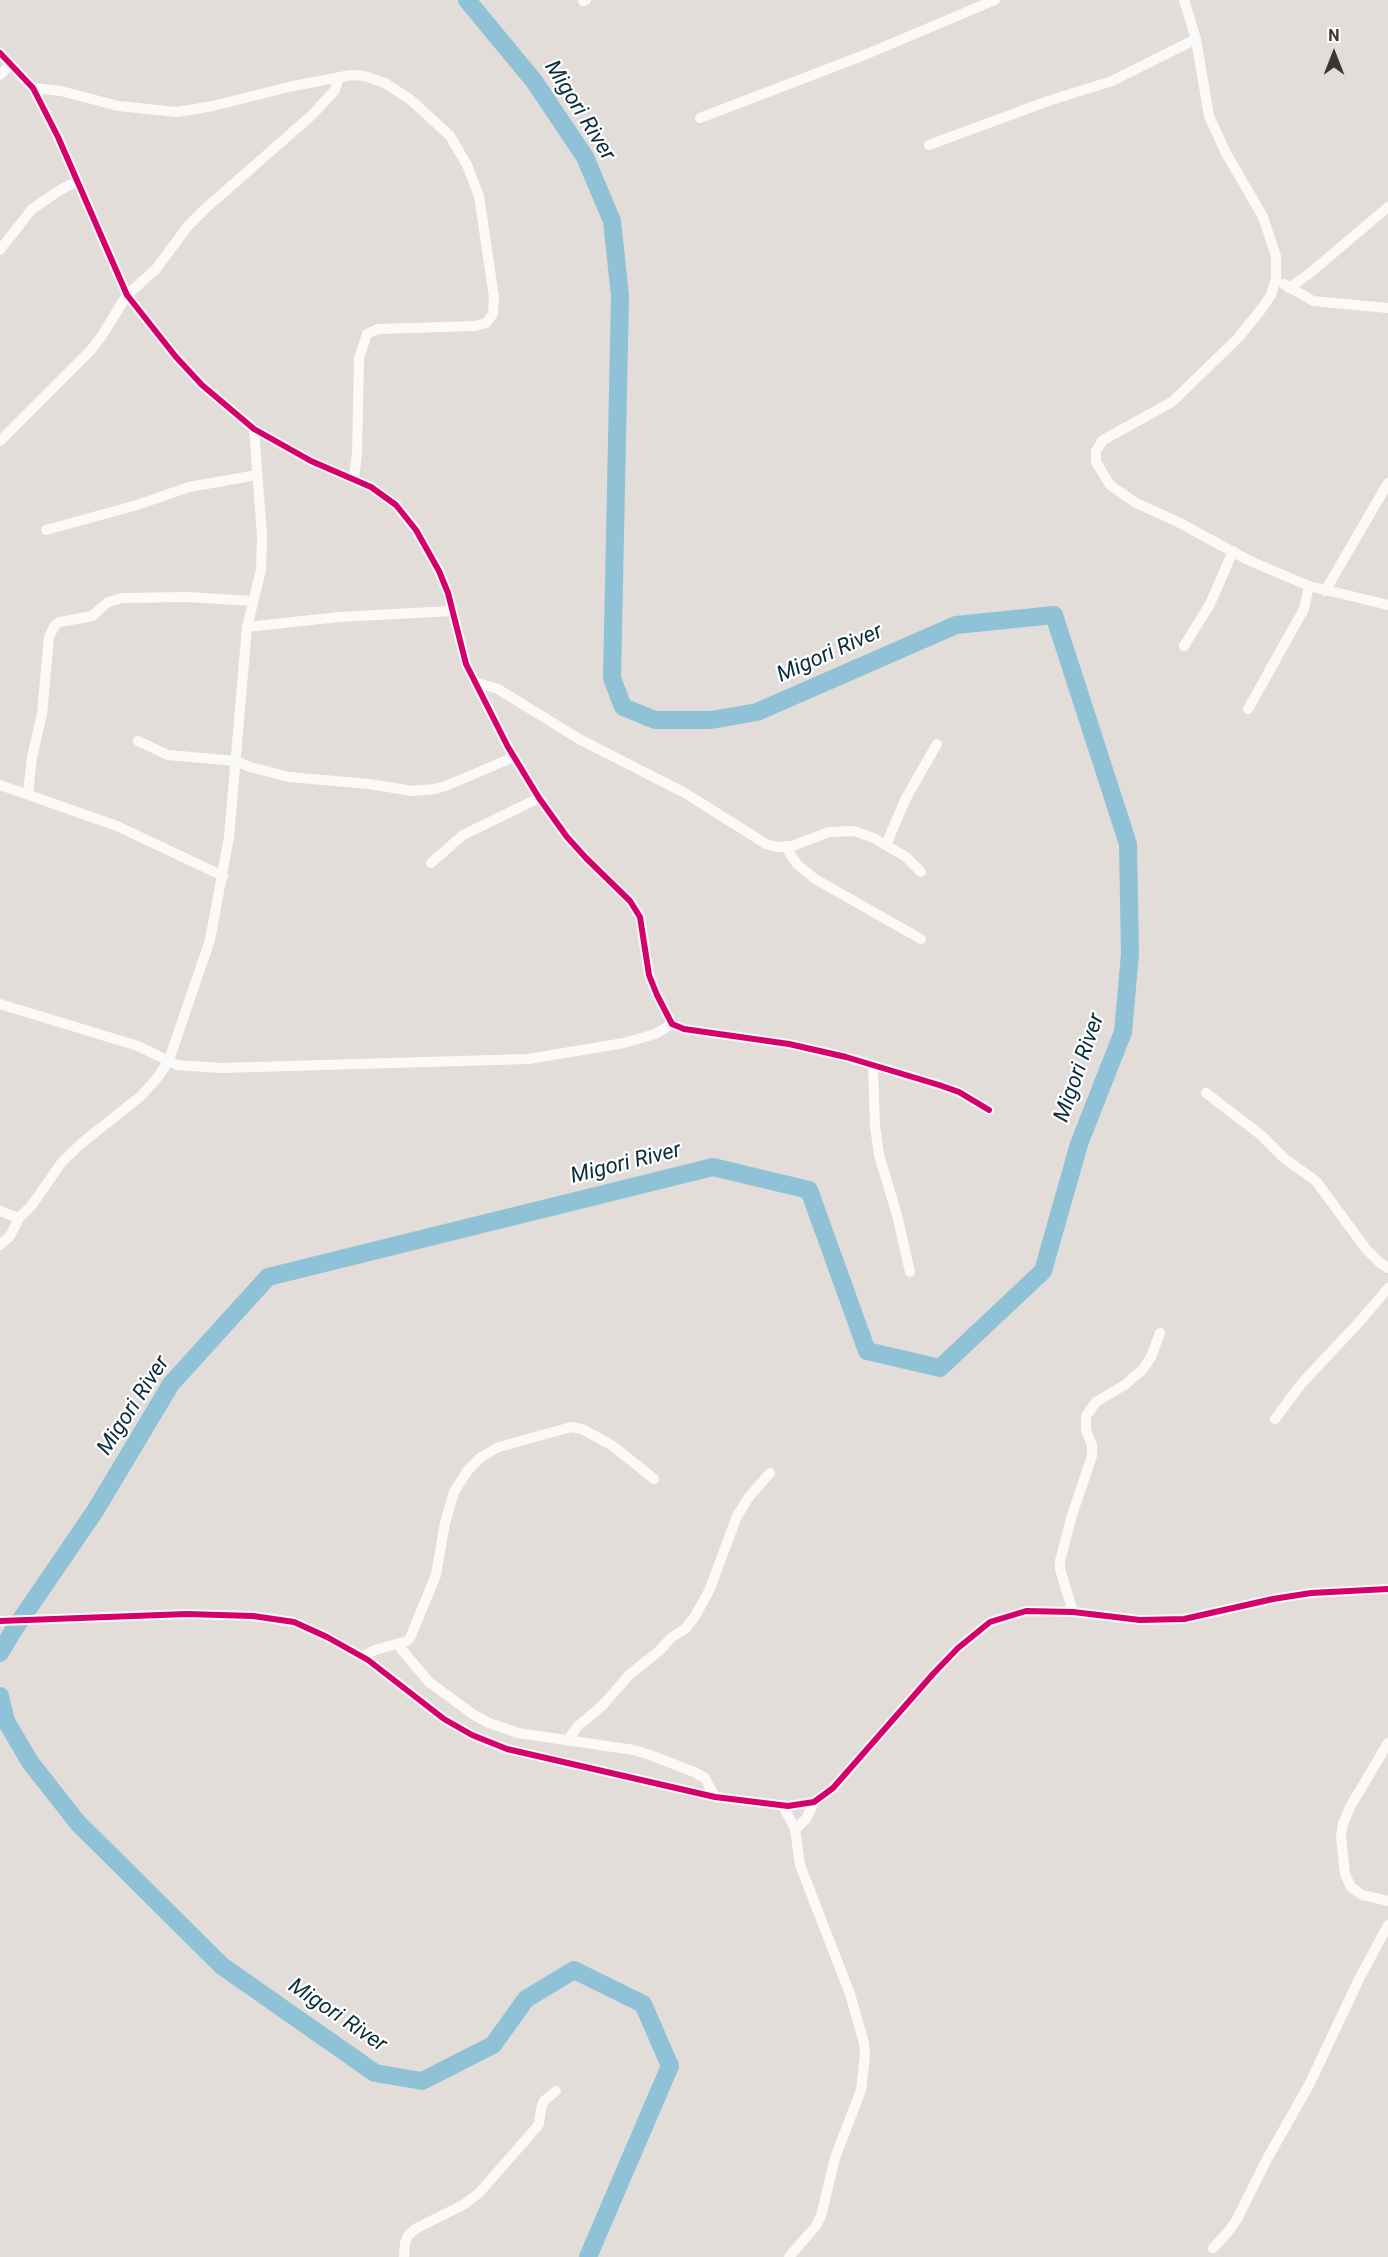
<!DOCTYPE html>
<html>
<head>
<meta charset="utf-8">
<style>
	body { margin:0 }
	#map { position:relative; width:1388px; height:2257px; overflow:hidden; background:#e2ddd8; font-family:Roboto,sans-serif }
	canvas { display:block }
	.north { position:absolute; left:1304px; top:24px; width:60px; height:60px; -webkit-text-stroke:4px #fff; paint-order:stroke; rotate:0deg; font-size:16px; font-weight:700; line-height:24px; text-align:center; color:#3b3733 }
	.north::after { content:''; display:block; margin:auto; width:21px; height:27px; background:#3b3733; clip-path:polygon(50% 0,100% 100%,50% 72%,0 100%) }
</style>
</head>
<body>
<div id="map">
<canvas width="1388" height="2257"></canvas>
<div class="north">N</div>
</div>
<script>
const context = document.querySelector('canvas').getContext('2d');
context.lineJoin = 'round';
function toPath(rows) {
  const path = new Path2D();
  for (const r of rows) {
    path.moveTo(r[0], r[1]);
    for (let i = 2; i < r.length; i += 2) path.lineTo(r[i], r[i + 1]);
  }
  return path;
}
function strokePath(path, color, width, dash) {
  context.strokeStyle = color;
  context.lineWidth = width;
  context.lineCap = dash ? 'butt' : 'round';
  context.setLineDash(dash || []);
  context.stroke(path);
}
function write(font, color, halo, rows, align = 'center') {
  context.font = font + ' Roboto,sans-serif';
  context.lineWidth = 4.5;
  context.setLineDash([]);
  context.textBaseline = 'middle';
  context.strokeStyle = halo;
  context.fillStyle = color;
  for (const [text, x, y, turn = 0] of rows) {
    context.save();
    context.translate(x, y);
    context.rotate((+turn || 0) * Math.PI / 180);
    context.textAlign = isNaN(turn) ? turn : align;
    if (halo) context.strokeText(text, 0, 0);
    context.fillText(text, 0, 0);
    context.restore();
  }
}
strokePath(toPath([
	[0,1653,13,1631,95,1511,171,1384,268,1277,713,1167,809,1190,867,1351,940,1368,1043,1271,1079,1144,1123,1032,1130,954,1128,844,1054,615,956,625,757,712,711,720,655,720,623,707,612,678,620,296,612,221,585,157,534,81,467,0],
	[0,1696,6,1721,30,1762,78,1823,222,1966,375,2073,422,2081,493,2045,526,1999,574,1970,643,2004,670,2066,588,2257]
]), '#8fc1d7', 18);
strokePath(toPath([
	[1184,0,1196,39,1209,116,1226,153,1263,217,1276,256,1276,279,1271,295,1263,307,1238,338,1172,402,1103,440,1096,451,1096,462,1110,485,1136,503,1178,522,1248,560,1309,586,1388,605],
	[583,1,586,0],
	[0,53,33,88,58,137,127,295,176,357,202,385,254,429,311,461,371,487,396,505,416,530,439,571,448,593,466,664,508,747,539,798,567,837,586,858,630,901,640,917,649,975,657,995,672,1024,684,1029,789,1044,846,1057,939,1085,959,1092,989,1110],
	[0,75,11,64],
	[33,88,61,91,118,106,177,112,213,106,293,86,351,75,364,76,385,83,411,100,450,136,467,165,479,196,494,297,493,314,486,323,475,326,378,329,367,334,359,358,357,453,354,479],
	[700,118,867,54,995,0],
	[929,145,1048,101,1112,81,1196,39],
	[0,250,32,209,60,190,76,182],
	[1284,284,1313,301,1388,308],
	[1289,288,1310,273,1388,207],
	[0,441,90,351,101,337,127,295,156,269,188,226,206,208,312,115,335,90,339,77],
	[46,530,137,505,189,487,257,475],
	[1325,591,1388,483],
	[247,627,339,617,452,611],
	[1184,646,1210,604,1233,551],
	[475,682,498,689,579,739,685,793,766,844,777,847,792,846,829,832,854,831,874,838,906,857,921,872],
	[1248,709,1304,609,1309,586],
	[138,741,168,755,236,761,250,767,289,777,369,784,413,791,435,789,448,785,514,757],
	[0,785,117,826,223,876],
	[28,794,32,757,42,714,49,637,55,625,60,622,92,616,108,602,122,598,188,597,252,601],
	[886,845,905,800,937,744],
	[785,846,797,864,815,879,921,939],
	[431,863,463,835,539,798],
	[0,1004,138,1046,177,1065,221,1068,528,1059,624,1043,655,1034,672,1024],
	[873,1066,875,1126,879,1155,897,1215,910,1272],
	[1206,1093,1261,1135,1285,1159,1316,1181,1366,1249,1379,1262,1388,1268],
	[0,1211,19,1218],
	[0,1245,10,1236,19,1218,32,1205,62,1162,83,1142,141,1096,158,1077,169,1060,210,940,229,837,247,627,261,570,262,536,254,429],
	[1275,1419,1302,1383,1362,1319,1388,1288],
	[1073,1612,1060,1569,1060,1561,1072,1515,1092,1456,1092,1445,1086,1430,1086,1416,1096,1402,1126,1384,1143,1369,1151,1357,1160,1333],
	[0,1621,187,1614,253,1616,294,1622,327,1637,368,1660,444,1719,472,1735,507,1749,715,1797,788,1806,814,1802,833,1788,933,1674,958,1648,990,1622,1026,1611,1073,1612,1140,1620,1184,1619,1273,1599,1311,1593,1388,1589],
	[397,1644,429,1682,474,1715,489,1723,518,1733,634,1750,650,1755,694,1772,705,1778,715,1797],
	[363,1656,375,1650,407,1641,410,1638,436,1575,445,1523,454,1492,468,1470,481,1457,499,1447,571,1427,582,1429,613,1446,654,1479],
	[568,1740,577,1727,603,1705,629,1675,659,1651,672,1637,685,1629,694,1618,709,1591,737,1516,749,1497,770,1473],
	[1388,1743,1350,1807,1343,1824,1341,1837,1345,1874,1351,1887,1362,1895,1388,1901],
	[783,1806,795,1829,800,1865,850,1994,864,2043,865,2055,861,2090,835,2158,821,2216,816,2226,789,2257],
	[795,1829,806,1819,814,1802],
	[1213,2248,1229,2231,1237,2219,1267,2159,1309,2085,1359,1979,1388,1925],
	[404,2257,405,2243,408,2236,415,2229,463,2205,479,2193,536,2128,539,2124,541,2109,544,2101,556,2091]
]), '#fbfaf9', 10);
strokePath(toPath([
	[0,53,33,88,58,137,127,295,176,357,202,385,254,429,311,461,371,487,396,505,416,530,439,571,448,593,466,664,508,747,539,798,567,837,586,858,630,901,640,917,649,975,657,995,672,1024,684,1029,789,1044,846,1057,939,1085,959,1092,989,1110],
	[0,1621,187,1614,253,1616,294,1622,327,1637,368,1660,444,1719,472,1735,507,1749,715,1797,788,1806,814,1802,833,1788,933,1674,958,1648,990,1622,1026,1611,1073,1612,1140,1620,1184,1619,1273,1599,1311,1593,1388,1589]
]), '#d6006c', 6);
write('italic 22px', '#0b2e3c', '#fff', [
	["Migori River",579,111,58],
	["Migori River",830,654,-24],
	["Migori River",1080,1068,-71],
	["Migori River",626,1164,-14],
	["Migori River",134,1406,-57],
	["Migori River",337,2016,34]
]);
</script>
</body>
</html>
